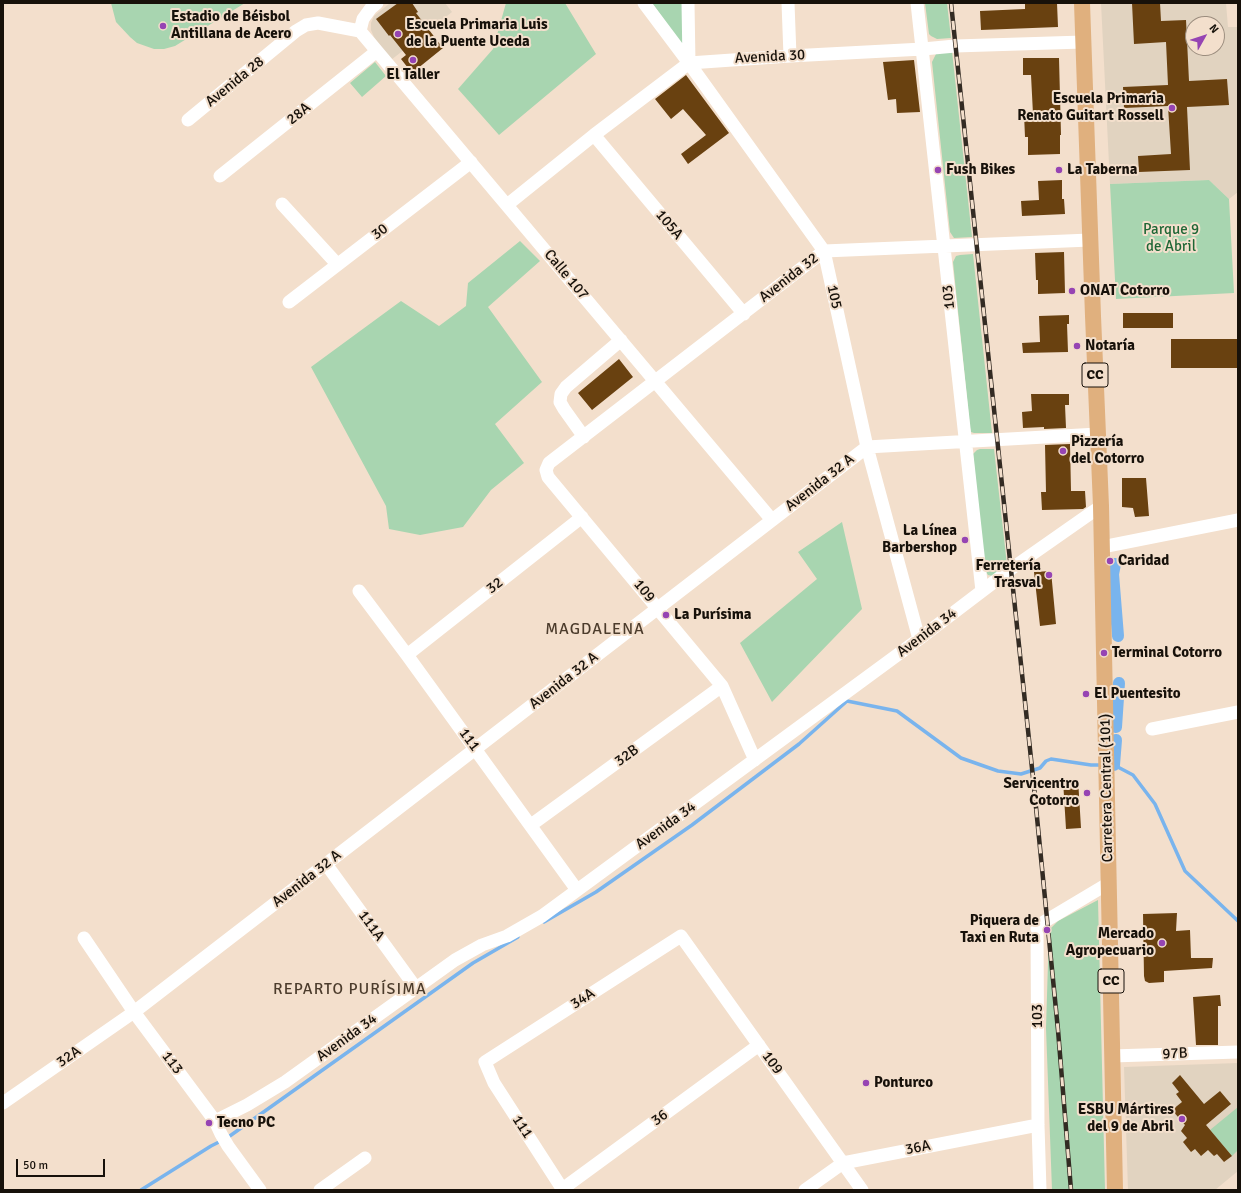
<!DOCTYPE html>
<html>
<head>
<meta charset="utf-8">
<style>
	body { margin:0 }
	#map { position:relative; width:1241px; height:1193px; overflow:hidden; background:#f3dfcc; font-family:Signika,sans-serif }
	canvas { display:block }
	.frame { position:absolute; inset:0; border:4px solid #17110a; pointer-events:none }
	.north { position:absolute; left:1185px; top:16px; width:40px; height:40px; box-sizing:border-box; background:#f3dfcc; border:1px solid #9b8d7e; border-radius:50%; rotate:51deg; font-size:11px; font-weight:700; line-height:16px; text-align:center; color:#17110a }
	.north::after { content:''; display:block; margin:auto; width:14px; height:18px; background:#9644b3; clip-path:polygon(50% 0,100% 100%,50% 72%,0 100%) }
	.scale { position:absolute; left:16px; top:1159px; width:89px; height:18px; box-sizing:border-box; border:2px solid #17110a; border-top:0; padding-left:5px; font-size:12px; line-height:14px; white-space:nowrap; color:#17110a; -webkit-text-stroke:3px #f3dfcc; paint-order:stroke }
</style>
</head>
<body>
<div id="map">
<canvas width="1241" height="1193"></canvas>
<div class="frame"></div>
<div class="north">N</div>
<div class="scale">50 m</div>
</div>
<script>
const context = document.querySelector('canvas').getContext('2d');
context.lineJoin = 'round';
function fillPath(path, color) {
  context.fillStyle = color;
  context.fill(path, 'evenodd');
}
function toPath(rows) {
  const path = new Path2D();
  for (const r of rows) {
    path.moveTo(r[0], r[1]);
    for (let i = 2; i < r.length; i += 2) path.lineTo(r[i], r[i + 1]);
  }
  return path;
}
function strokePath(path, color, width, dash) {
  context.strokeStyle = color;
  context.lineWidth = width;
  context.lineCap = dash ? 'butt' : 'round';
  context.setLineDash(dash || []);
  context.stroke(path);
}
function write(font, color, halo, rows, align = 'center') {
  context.font = font + ' Signika,sans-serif';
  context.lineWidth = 4;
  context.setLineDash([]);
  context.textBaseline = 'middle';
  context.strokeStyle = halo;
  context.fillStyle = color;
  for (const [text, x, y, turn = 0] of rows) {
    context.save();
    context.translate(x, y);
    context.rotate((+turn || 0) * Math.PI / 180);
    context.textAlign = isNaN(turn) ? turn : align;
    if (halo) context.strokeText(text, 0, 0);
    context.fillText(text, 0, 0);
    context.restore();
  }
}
fillPath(toPath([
	[390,3,445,3,452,12,391,60,374,37,371,30,371,23,374,16],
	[1101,3,1226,3,1228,27,1238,27,1238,192,1229,199,1209,180,1110,184],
	[1193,24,1217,24,1217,48,1193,48],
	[1238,1063,1238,1171,1215,1190,1128,1190,1124,1067]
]), '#e1d3c0');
fillPath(toPath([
	[111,3,245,3,175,46,164,49,154,49,137,43,130,37,116,22],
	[506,3,565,3,596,54,499,135,458,89,493,49],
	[652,3,683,3,685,43,681,43],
	[925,3,947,3,951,38,937,39,931,36,929,34],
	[952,51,972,237,954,238,950,232,932,62,936,54],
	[375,62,386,76,362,97,350,83],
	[1209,180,1229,199,1234,293,1116,299,1110,184],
	[520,241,540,261,488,307,542,382,495,424,524,463,491,490,463,527,420,535,389,529,386,506,311,367,401,301,439,326,466,306,468,283],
	[973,254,992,433,974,433,971,432,970,428,953,262,956,256,960,255],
	[980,449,994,449,1007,565,993,576,988,575,985,570,973,454,977,450],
	[842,522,862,609,772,702,740,643,817,579,798,552],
	[1098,900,1105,1190,1052,1190,1046,1028,1049,930,1058,921],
	[1238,1107,1238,1150,1232,1156,1210,1130]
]), '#a8d5b0');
strokePath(toPath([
	[1111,765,1114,765,1133,775,1155,804,1185,871,1238,921],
	[544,922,596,892,692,825,799,744,847,701,897,711,961,758,998,771,1021,774,1040,768,1046,761,1051,759,1091,765,1103,765],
	[227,1138,473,963,518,937],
	[141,1190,211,1146,221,1141]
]), '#79b4ed', 3.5);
strokePath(toPath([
	[1115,564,1113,574,1118,636],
	[1116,727,1119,683],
	[1114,765,1116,740]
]), '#79b4ed', 12);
fillPath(toPath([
	[398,3,412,3,418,12,416,13,443,48,412,73,401,59,406,55,390,35,389,36,376,19],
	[1025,3,1057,3,1058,27,981,30,980,11,1025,9],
	[1132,3,1160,3,1161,21,1186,20,1189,81,1227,79,1229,105,1187,107,1190,170,1139,172,1138,156,1171,154,1168,106,1124,108,1123,87,1168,85,1166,42,1134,44],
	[1023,58,1059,58,1061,135,1060,135,1060,154,1028,155,1028,137,1025,137,1024,114,1033,114,1031,75,1023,75],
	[914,60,920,112,897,113,896,99,888,100,883,62],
	[686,75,729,133,688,164,681,154,706,135,683,109,671,119,655,99],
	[1062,180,1062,199,1064,199,1065,214,1022,216,1021,201,1039,200,1038,181],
	[1064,252,1065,293,1038,294,1038,280,1036,280,1035,253],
	[1123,313,1173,313,1173,328,1123,328],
	[1069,315,1069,324,1067,324,1068,352,1023,353,1022,343,1040,342,1039,316],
	[1171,339,1238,339,1238,368,1171,368],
	[619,359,633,377,592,410,578,393],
	[1031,394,1069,394,1069,405,1065,405,1066,428,1044,429,1044,427,1023,428,1022,412,1032,411],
	[1070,444,1071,491,1085,491,1086,507,1083,509,1042,510,1041,492,1046,492,1045,445],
	[1122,478,1146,478,1149,516,1135,517,1133,508,1122,507],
	[1051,571,1056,624,1040,626,1034,572],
	[1078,779,1081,828,1066,829,1063,780],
	[1177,913,1176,931,1190,930,1191,958,1213,958,1212,968,1164,971,1164,982,1149,983,1145,981,1144,976,1143,914],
	[1220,995,1221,1006,1218,1006,1218,1045,1196,1045,1193,997],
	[1180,1075,1204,1104,1220,1091,1231,1104,1206,1125,1232,1156,1224,1162,1217,1154,1214,1156,1208,1150,1201,1156,1195,1149,1191,1152,1183,1142,1187,1138,1181,1131,1185,1125,1172,1110,1182,1102,1176,1094,1179,1092,1172,1083]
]), '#694110');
strokePath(toPath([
	[644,3,689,63,824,251,867,447,919,639],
	[688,3,689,63],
	[788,3,790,56],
	[917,3,982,591],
	[360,31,772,520],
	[188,120,296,31,306,25,318,23,360,31,363,19,371,8,377,3],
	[594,135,744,314],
	[220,176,377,51],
	[282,204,337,264],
	[507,205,594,135,689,63,790,56,923,49,955,46,1083,42],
	[289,302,471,162],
	[584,437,564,409,560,402,561,394,566,387,621,340],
	[1102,547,1238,520],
	[359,591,407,655,577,890],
	[407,655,582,517],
	[1152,729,1238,712],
	[755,760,722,686,548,477,546,470,549,463,824,251,1090,240],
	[531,825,722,686],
	[326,864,416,988],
	[84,938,134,1012,215,1121,221,1134,228,1146,260,1190],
	[1112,1056,1238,1052],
	[3,1103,134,1012,867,447,1098,434],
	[215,1121,247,1105,285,1082,455,960,482,945,507,936,542,916,919,639,1011,569,1101,506],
	[320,1190,365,1158],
	[561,1190,759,1045],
	[563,1190,494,1083,485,1062,681,936,862,1190],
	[805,1190,843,1163,1038,1125],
	[1040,1190,1038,1125,1037,926,1109,883]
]), '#fff', 13);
strokePath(toPath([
	[1082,3,1093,316,1101,506,1115,1190]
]), '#e0b07e', 16);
const rail = toPath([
	[951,3,1034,787,1058,1030,1071,1190]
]);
strokePath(rail, '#332b23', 4.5);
strokePath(rail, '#f3dfcc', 3, [9]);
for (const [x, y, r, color] of [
	[163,26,4,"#9644b3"],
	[398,34,4,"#9644b3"],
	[413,60,4,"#9644b3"],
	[1172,108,4,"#9644b3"],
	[938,170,4,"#9644b3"],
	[1059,170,4,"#9644b3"],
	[1072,291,4,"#9644b3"],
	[1077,346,4,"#9644b3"],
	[1063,451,4,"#9644b3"],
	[965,540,4,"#9644b3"],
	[1110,561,4,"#9644b3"],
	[1049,575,4,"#9644b3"],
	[666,615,4,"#9644b3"],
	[1104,653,4,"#9644b3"],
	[1086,694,4,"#9644b3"],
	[1087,793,4,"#9644b3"],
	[1047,930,4,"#9644b3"],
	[1162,943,4,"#9644b3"],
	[866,1083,4,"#9644b3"],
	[1182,1119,4,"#9644b3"],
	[209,1123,4,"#9644b3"]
]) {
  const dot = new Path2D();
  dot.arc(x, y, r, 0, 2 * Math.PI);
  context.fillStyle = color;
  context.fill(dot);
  strokePath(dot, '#f3dfcc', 1.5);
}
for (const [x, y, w] of [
	[1095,375,26],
	[1111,981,26]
]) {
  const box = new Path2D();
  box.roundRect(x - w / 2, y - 12, w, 24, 3);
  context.fillStyle = '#f3dfcc';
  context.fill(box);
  strokePath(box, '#17110a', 1);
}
write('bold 14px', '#17110a', null, [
	["CC",1095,375],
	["CC",1111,981]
]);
write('bold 15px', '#17110a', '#f3dfcc', [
	["Estadio de Béisbol",171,17],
	["Antillana de Acero",171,34],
	["Escuela Primaria Luis",406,25],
	["de la Puente Uceda",406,42],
	["El Taller",413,75,"center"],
	["Escuela Primaria",1164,99,"right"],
	["Renato Guitart Rossell",1164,116,"right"],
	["Fush Bikes",946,170],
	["La Taberna",1067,170],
	["ONAT Cotorro",1080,291],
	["Notaría",1085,346],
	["Pizzería",1071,442],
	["del Cotorro",1071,459],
	["La Línea",957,531,"right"],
	["Barbershop",957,548,"right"],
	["Caridad",1118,561],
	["Ferretería",1041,566,"right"],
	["Trasval",1041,583,"right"],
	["La Purísima",674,615],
	["Terminal Cotorro",1112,653],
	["El Puentesito",1094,694],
	["Servicentro",1079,784,"right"],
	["Cotorro",1079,801,"right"],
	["Piquera de",1039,921,"right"],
	["Taxi en Ruta",1039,938,"right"],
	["Mercado",1154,934,"right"],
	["Agropecuario",1154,951,"right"],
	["Ponturco",874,1083],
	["ESBU Mártires",1174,1110,"right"],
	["del 9 de Abril",1174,1127,"right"],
	["Tecno PC",217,1123]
], 'left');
write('15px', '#17110a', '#f3dfcc', [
	["Avenida 30",770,57,-3],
	["Avenida 28",235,82,-39],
	["28A",299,114,-39],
	["105A",669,225,50],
	["30",380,232,-37],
	["Calle 107",566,275,50],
	["Avenida 32",789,278,-38],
	["105",834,297,78],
	["103",949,297,-96],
	["Avenida 32 A",820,483,-38],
	["32",495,586,-38],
	["109",644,591,50],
	["Avenida 34",927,633,-37],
	["Avenida 32 A",564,681,-38],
	["111",469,740,54],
	["32B",627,756,-36],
	["Carretera Central (101)",1107,788,-91],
	["Avenida 34",666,826,-36],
	["Avenida 32 A",307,879,-38],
	["111A",371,926,54],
	["34A",583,999,-33],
	["103",1038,1016,-90],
	["Avenida 34",347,1038,-36],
	["97B",1175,1054,-2],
	["32A",69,1057,-35],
	["113",172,1063,53],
	["109",772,1063,54],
	["36",660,1118,-36],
	["111",522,1127,57],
	["36A",918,1148,-11]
]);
write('15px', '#1e6635', '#f3dfcc', [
	["Parque 9",1171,230],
	["de Abril",1171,247]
]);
context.letterSpacing = '1px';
write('16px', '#4c3c2c', '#f3dfcc', [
	["MAGDALENA",595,630],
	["REPARTO PURÍSIMA",350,990]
]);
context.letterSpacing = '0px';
</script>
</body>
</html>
